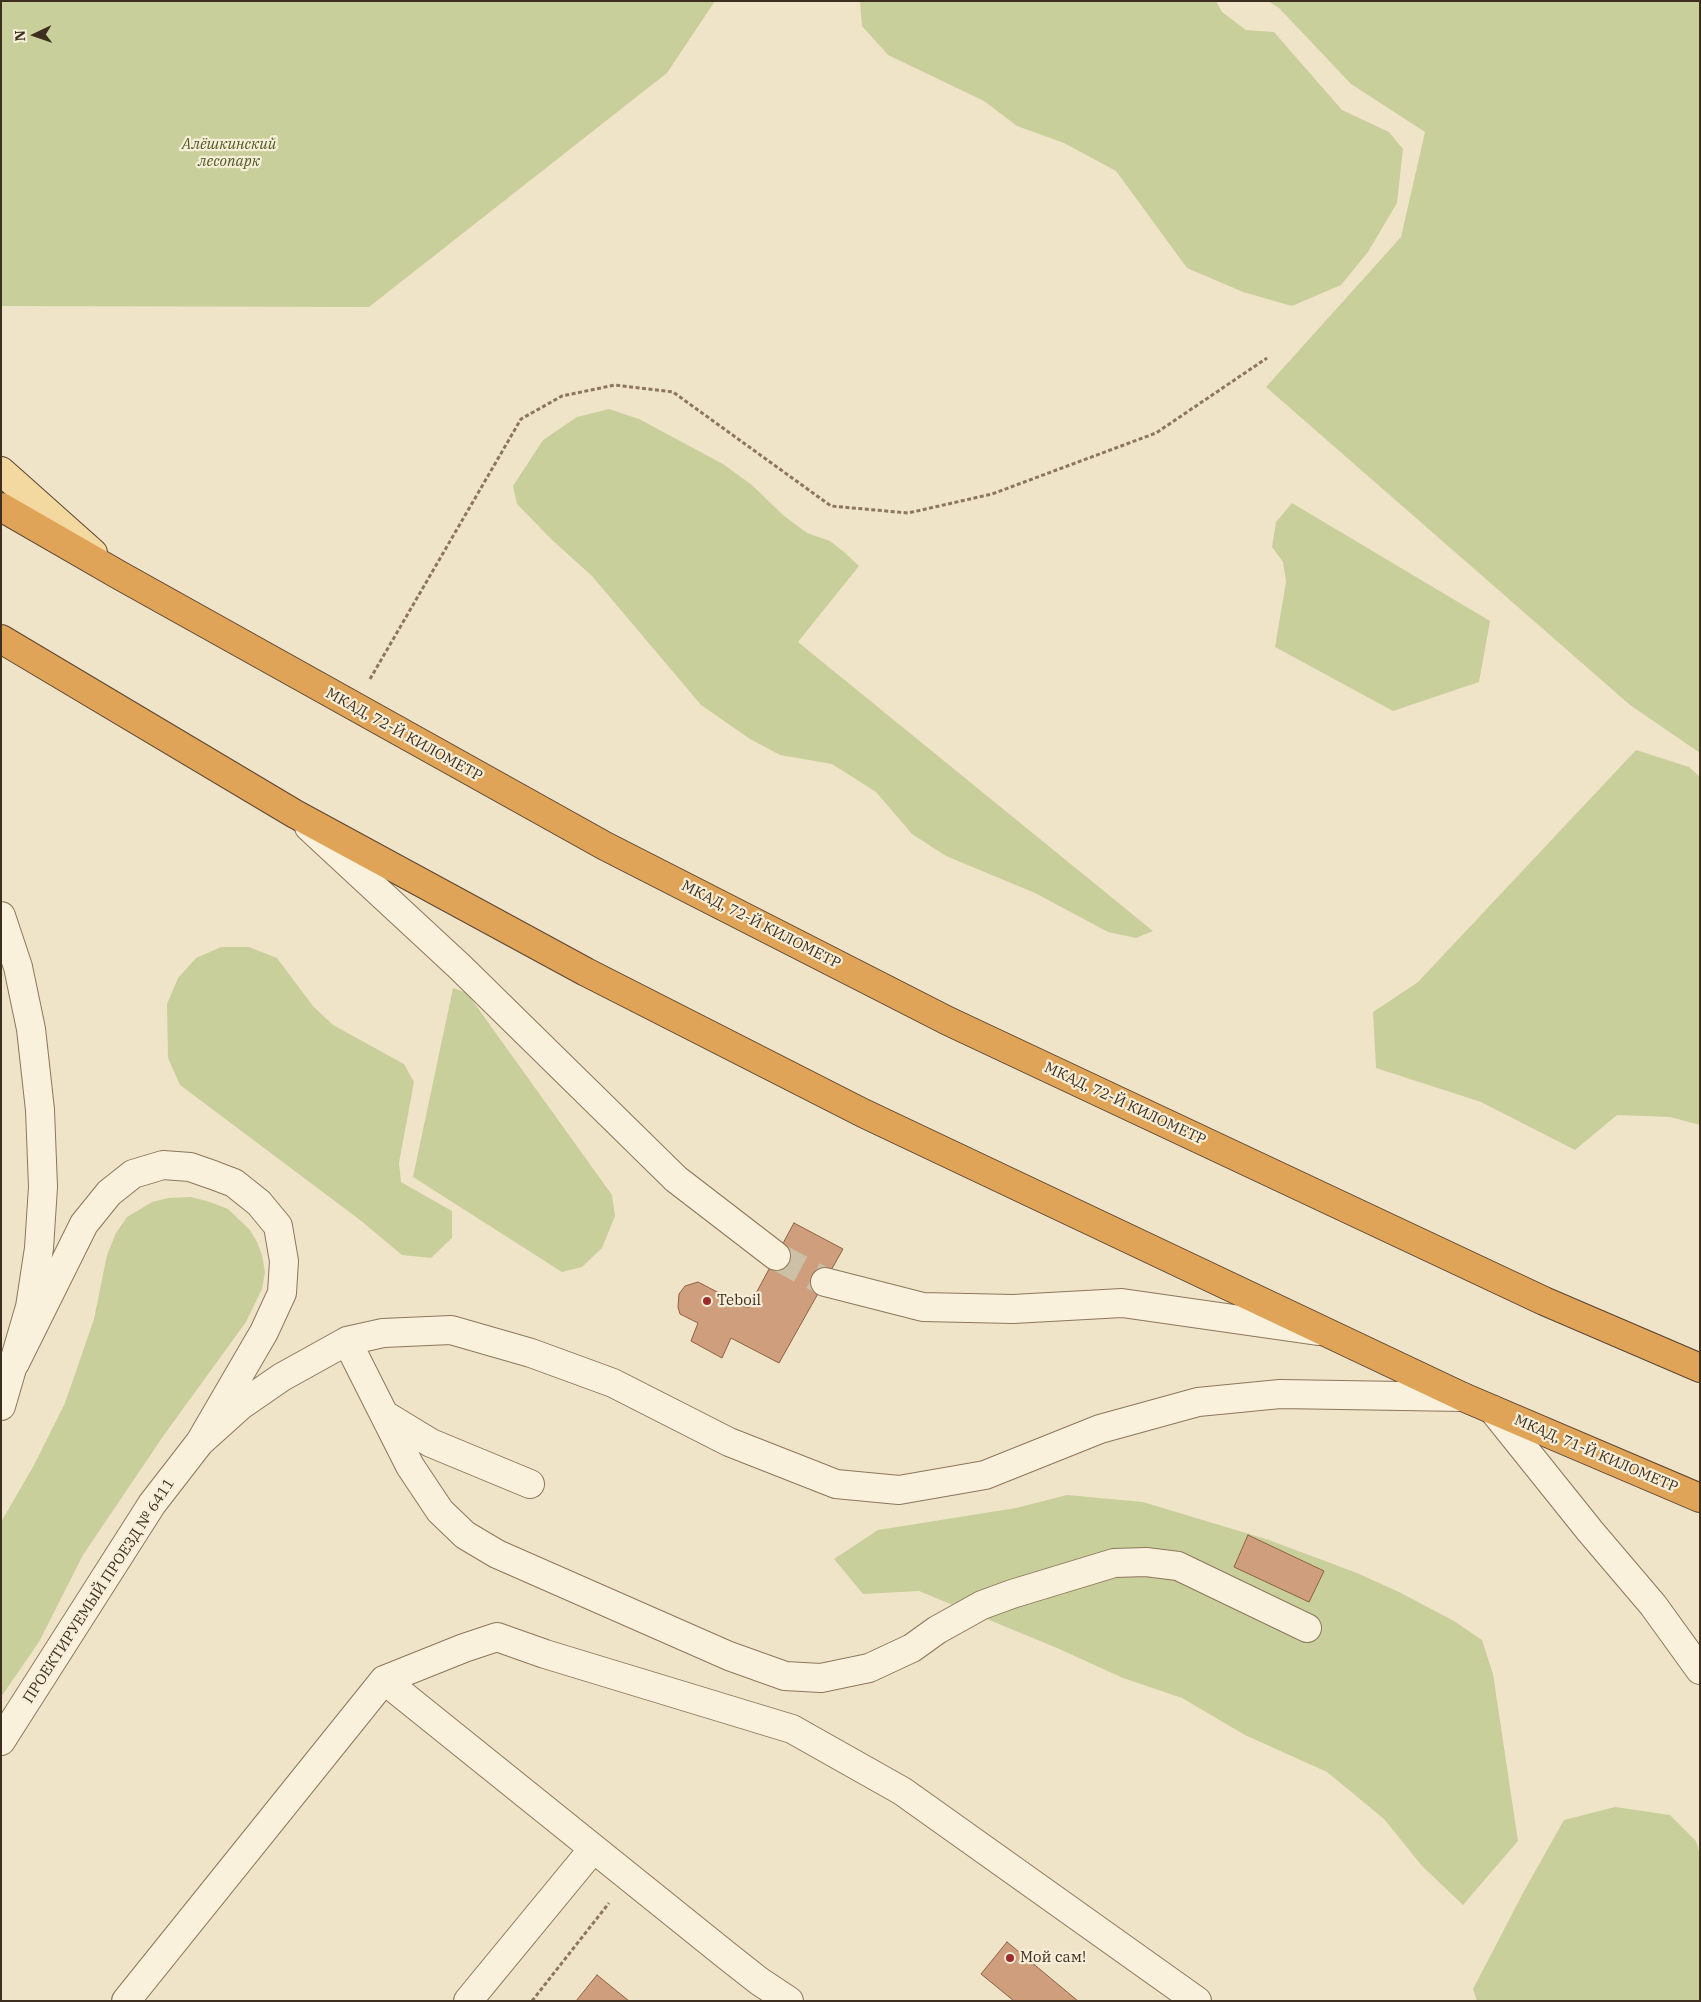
<!DOCTYPE html>
<html>
<head>
<meta charset="utf-8">
<style>
	body { margin:0 }
	#map { position:relative; width:1701px; height:2002px; overflow:hidden; background:#f0e4c8; font-family:"IBM Plex Serif",serif }
	canvas { display:block }
	.frame { position:absolute; inset:0; border:2px solid #3d2e20; pointer-events:none }
	.north { position:absolute; left:10px; top:10px; width:50px; height:50px; -webkit-text-stroke:4px #f7eed8; paint-order:stroke; rotate:267deg; font-size:14px; font-weight:700; line-height:20px; text-align:center; color:#3d2e20 }
	.north::after { content:''; display:block; margin:auto; width:18px; height:22px; background:#3d2e20; clip-path:polygon(50% 0,100% 100%,50% 72%,0 100%) }
</style>
</head>
<body>
<div id="map">
<canvas width="1701" height="2002"></canvas>
<div class="frame"></div>
<div class="north">N</div>
</div>
<script>
const context = document.querySelector('canvas').getContext('2d');
context.lineJoin = 'round';
function fillPath(path, color) {
  context.fillStyle = color;
  context.fill(path, 'evenodd');
}
function toPath(rows) {
  const path = new Path2D();
  for (const r of rows) {
    path.moveTo(r[0], r[1]);
    for (let i = 2; i < r.length; i += 2) path.lineTo(r[i], r[i + 1]);
  }
  return path;
}
function strokePath(path, color, width, dash) {
  context.strokeStyle = color;
  context.lineWidth = width;
  context.lineCap = dash ? 'butt' : 'round';
  context.setLineDash(dash || []);
  context.stroke(path);
}
function write(font, color, halo, rows, align = 'center') {
  context.font = font + ' "IBM Plex Serif",serif';
  context.lineWidth = 4.5;
  context.setLineDash([]);
  context.textBaseline = 'middle';
  context.strokeStyle = halo;
  context.fillStyle = color;
  for (const [text, x, y, turn = 0] of rows) {
    context.save();
    context.translate(x, y);
    context.rotate((+turn || 0) * Math.PI / 180);
    context.textAlign = isNaN(turn) ? turn : align;
    if (halo) context.strokeText(text, 0, 0);
    context.fillText(text, 0, 0);
    context.restore();
  }
}
fillPath(toPath([
	[1,1,715,1,667,73,369,307,1,306],
	[860,1,1216,1,1222,12,1246,30,1274,32,1342,110,1389,132,1403,149,1397,203,1368,252,1341,285,1292,306,1243,292,1187,268,1116,171,1064,143,1017,126,984,101,888,55,862,26],
	[1268,1,1700,1,1700,753,1630,705,1266,387,1401,237,1425,132,1351,84,1279,8],
	[609,409,639,419,723,464,752,485,783,515,807,533,830,541,844,552,859,566,798,642,1153,931,1136,938,1108,932,1035,893,946,856,912,834,876,792,832,764,780,755,750,739,701,705,592,576,551,539,517,504,513,486,543,440,577,417],
	[1292,503,1490,621,1479,682,1393,711,1275,647,1286,582,1283,562,1272,547,1276,522],
	[1636,750,1689,767,1700,777,1700,1125,1670,1117,1617,1115,1575,1150,1481,1102,1376,1068,1373,1012,1418,982],
	[221,947,249,947,277,958,313,1006,333,1025,404,1064,414,1082,399,1163,401,1182,452,1211,452,1238,431,1258,402,1255,360,1220,180,1085,168,1058,167,1004,178,978,196,958],
	[453,988,467,993,612,1195,615,1216,602,1248,582,1267,562,1272,413,1177],
	[191,1197,210,1202,228,1209,250,1230,257,1242,262,1255,265,1272,262,1289,246,1322,164,1435,83,1555,39,1642,1,1697,1,1522,34,1465,65,1403,94,1319,107,1255,116,1233,127,1217,152,1202,168,1198],
	[1067,1495,1143,1502,1269,1540,1357,1573,1399,1592,1454,1621,1482,1640,1493,1674,1518,1841,1463,1905,1422,1866,1384,1819,1327,1772,1245,1735,1182,1698,1123,1678,1057,1648,919,1591,863,1594,834,1559,878,1530,1016,1508],
	[1615,1807,1670,1815,1696,1841,1700,1855,1700,2001,1477,2001,1473,1989,1524,1891,1564,1820]
]), '#c9cf9b');
const building = toPath([
	[794,1223,843,1249,779,1363,731,1338,722,1358,691,1341,698,1323,680,1314,678,1307,679,1294,685,1286,698,1282,748,1308,794,1223],
	[1248,1535,1324,1571,1309,1602,1234,1567,1248,1535],
	[1007,1942,1078,2001,1014,2001,981,1974,1007,1942],
	[597,1975,629,2001,576,2001,597,1975]
]);
fillPath(building, '#cf9f7d');
strokePath(building, '#8d5f41', 1);
strokePath(toPath([
	[776,1256,825,1282]
]), '#ccc0a6', 28, [28, 14]);
const minor = toPath([
	[309,827,460,967,676,1179,776,1256],
	[1,916,18,967,31,1029,40,1110,43,1187,39,1248,30,1307,1,1406],
	[825,1282,923,1307,1013,1309,1122,1303,1318,1331],
	[347,1341,410,1466,440,1511,465,1535,497,1554,729,1656,785,1676,821,1678,869,1668,912,1648,937,1630,982,1605,1012,1594,1114,1563,1146,1562,1178,1566,1307,1628],
	[1493,1410,1590,1531,1653,1605,1700,1670],
	[385,1415,431,1443,530,1484],
	[200,1442,240,1406,282,1377,347,1341,383,1333,451,1330,531,1353,613,1383,729,1442,836,1484,899,1490,985,1475,1100,1429,1198,1402,1280,1394,1463,1397],
	[384,1680,726,1955,759,1981,789,2001],
	[1,1741,152,1504,200,1442,264,1332,282,1293,284,1261,278,1226,259,1203,234,1183,213,1175,190,1167,163,1165,133,1174,109,1193,84,1224,15,1363],
	[126,2001,384,1680,464,1648,497,1637,545,1654,792,1729,902,1791,1197,2001],
	[468,2001,593,1849]
]);
const major = toPath([
	[1,471,93,553]
]);
const highway = toPath([
	[1,507,119,575,605,846,948,1021,1544,1301,1700,1368],
	[1,639,295,814,586,972,863,1113,1463,1397,1700,1498]
]);
strokePath(minor, '#8d765c', 30);
strokePath(major, '#5b4430', 30);
strokePath(highway, '#5b4430', 30);
strokePath(toPath([
	[370,679,521,419,562,396,615,385,673,392,831,506,908,513,992,494,1156,433,1267,358],
	[532,2001,609,1903]
]), '#8d765c', 3, [4, 2.5]);
strokePath(minor, '#faf1dc', 28);
strokePath(major, '#f3d9a0', 28);
strokePath(highway, '#e0a458', 28);
for (const [x, y, r, color] of [
	[707,1301,5,"#9e2a2b"],
	[1010,1958,5,"#9e2a2b"]
]) {
  const dot = new Path2D();
  dot.arc(x, y, r, 0, 2 * Math.PI);
  context.fillStyle = color;
  context.fill(dot);
  strokePath(dot, '#f7eed8', 2);
}
write('italic 15px', '#4d5a26', '#f7eed8', [
	["Алёшкинский",229,145],
	["лесопарк",229,162]
]);
write('15px', '#3d2e20', '#f7eed8', [
	["МКАД, 72-Й КИЛОМЕТР",404,735,29],
	["МКАД, 72-Й КИЛОМЕТР",761,925,27],
	["МКАД, 72-Й КИЛОМЕТР",1125,1104,25],
	["МКАД, 71-Й КИЛОМЕТР",1596,1454,23],
	["ПРОЕКТИРУЕМЫЙ ПРОЕЗД № 6411",99,1591,-57]
]);
write('15px', '#3d2e20', '#f7eed8', [
	["Teboil",717,1301],
	["Мой сам!",1020,1958]
], 'left');
</script>
</body>
</html>
